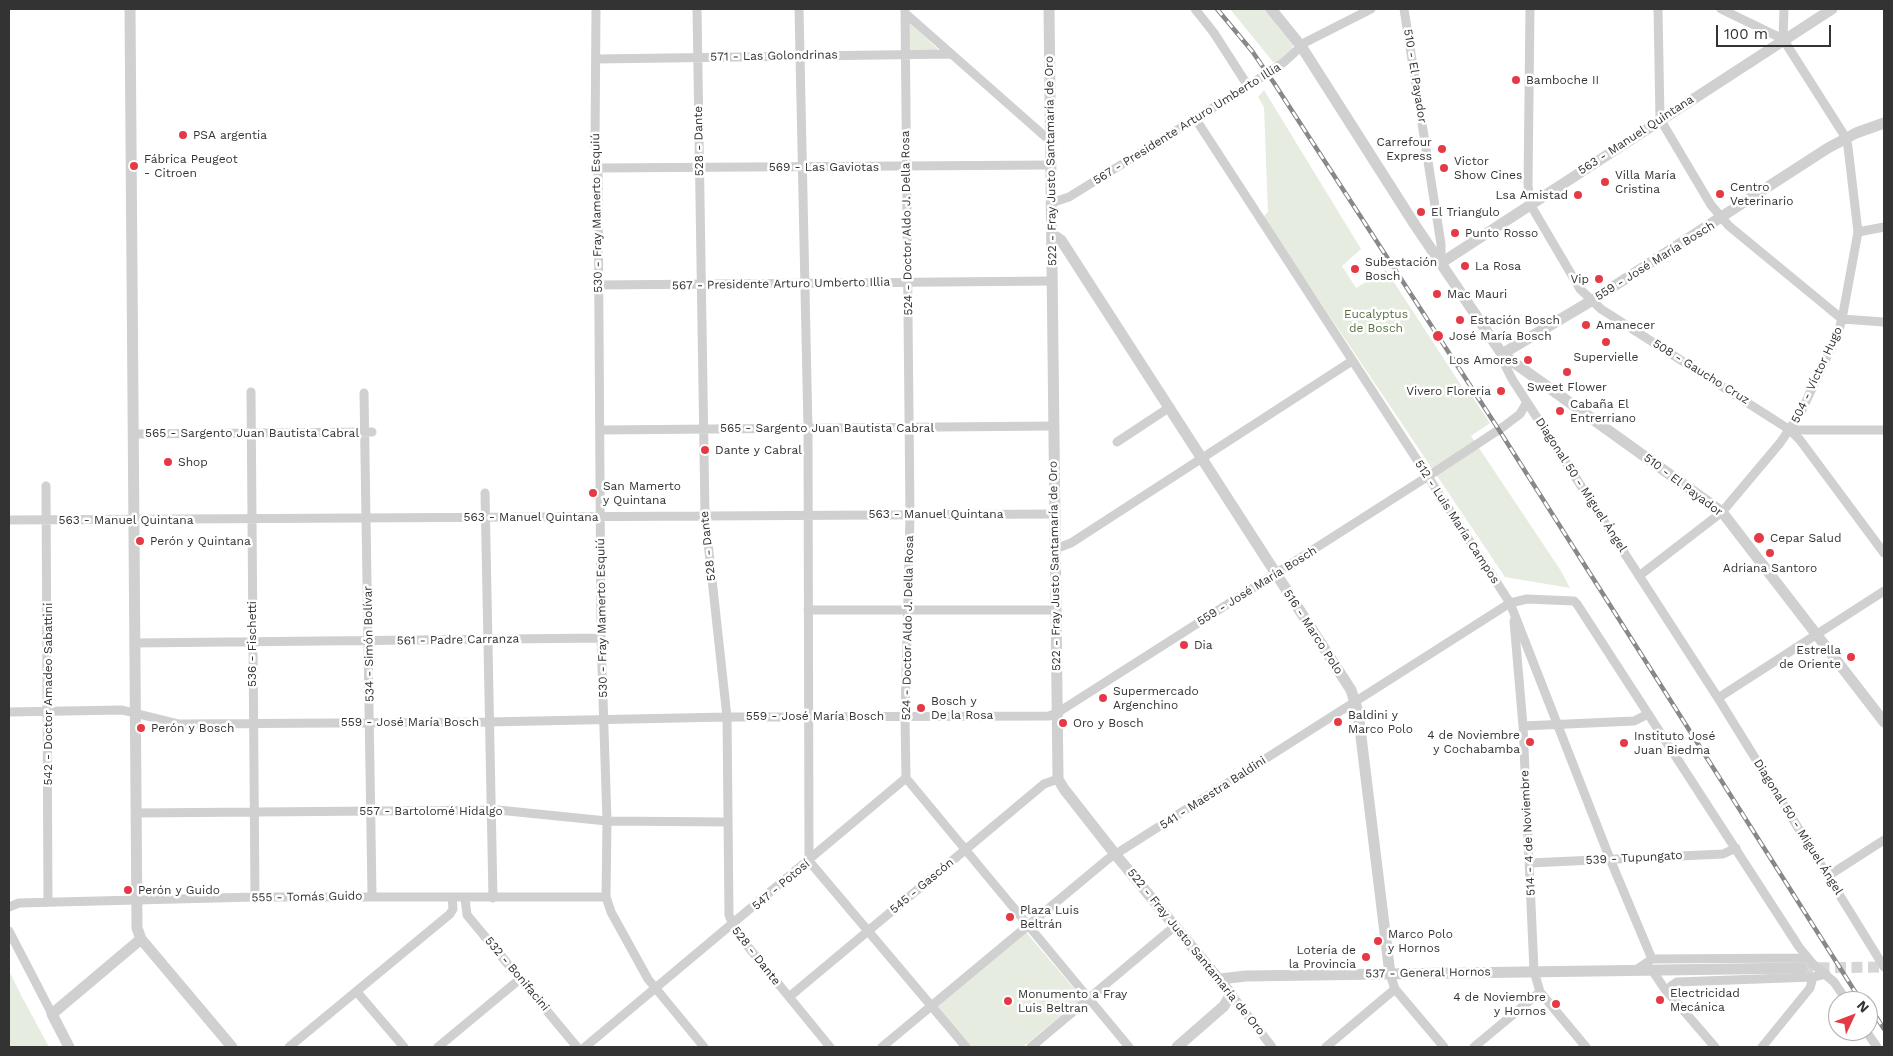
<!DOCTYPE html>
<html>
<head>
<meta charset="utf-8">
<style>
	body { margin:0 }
	#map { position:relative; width:1893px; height:1056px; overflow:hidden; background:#fff; font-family:"Work Sans",sans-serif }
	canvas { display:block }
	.frame { position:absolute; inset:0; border:10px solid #333; pointer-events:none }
	.north { position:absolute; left:1828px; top:991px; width:50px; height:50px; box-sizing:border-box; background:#fff; border:1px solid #adadad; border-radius:50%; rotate:47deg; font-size:14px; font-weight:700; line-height:20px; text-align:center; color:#333 }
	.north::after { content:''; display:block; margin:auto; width:18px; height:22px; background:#e63946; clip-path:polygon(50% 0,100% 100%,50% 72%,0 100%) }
	.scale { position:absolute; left:1716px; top:25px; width:115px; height:22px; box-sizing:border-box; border:2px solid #333; border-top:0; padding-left:6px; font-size:15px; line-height:18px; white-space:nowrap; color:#333; -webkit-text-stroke:4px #fff; paint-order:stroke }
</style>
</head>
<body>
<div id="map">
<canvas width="1893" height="1056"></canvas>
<div class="frame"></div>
<div class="north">N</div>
<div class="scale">100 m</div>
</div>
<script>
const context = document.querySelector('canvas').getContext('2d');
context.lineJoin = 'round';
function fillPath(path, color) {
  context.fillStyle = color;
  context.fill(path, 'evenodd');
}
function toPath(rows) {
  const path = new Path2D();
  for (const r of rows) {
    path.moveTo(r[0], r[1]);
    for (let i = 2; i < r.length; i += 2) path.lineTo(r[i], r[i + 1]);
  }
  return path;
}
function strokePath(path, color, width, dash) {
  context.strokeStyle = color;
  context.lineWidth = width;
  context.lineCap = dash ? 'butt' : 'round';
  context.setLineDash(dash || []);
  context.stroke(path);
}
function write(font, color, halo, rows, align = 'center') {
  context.font = font + ' "Work Sans",sans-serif';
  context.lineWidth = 5;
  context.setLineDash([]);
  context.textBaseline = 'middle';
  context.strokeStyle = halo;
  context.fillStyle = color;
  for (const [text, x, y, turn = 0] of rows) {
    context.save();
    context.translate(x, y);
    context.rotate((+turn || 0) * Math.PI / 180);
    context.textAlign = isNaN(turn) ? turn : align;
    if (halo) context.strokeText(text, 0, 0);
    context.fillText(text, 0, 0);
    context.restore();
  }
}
fillPath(toPath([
	[1230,9,1264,9,1293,45,1292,49,1278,63,1273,62],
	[906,19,941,52,907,50],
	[1264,90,1361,249,1342,266,1356,288,1386,270,1466,393,1469,392,1490,423,1471,436,1561,571,1570,588,1505,577,1263,217,1268,212,1264,107,1258,97],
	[1025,931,1082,998,1023,1047,972,1047,936,1006],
	[9,971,21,995,49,1047,9,1047]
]), '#e6ecdf');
strokePath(toPath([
	[1802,968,1884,967]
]), '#d6d6d6', 11, [11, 5.5]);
strokePath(toPath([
	[596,9,595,145,598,168,601,638,607,821,606,897,611,912,648,979,704,1047],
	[697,9,705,515,727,717,729,915,736,932,830,1047],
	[799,9,808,429,809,861,966,1047],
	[905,9,910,515,905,716,906,778,1129,1047],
	[1195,9,1214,33,1248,86],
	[1404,9,1441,244,1441,263],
	[1530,9,1528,185,1530,204,1580,289,1601,309,1790,430,1800,440,1884,553],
	[1658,9,1660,119,1711,205,1729,226,1842,319,1884,322],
	[1721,9,1783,39],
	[905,13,1049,140],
	[597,59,951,54],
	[1195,118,1510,603,1610,859,1652,959],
	[598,168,1051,165],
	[1051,203,1069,197,1248,86,1284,62,1306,42,1371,9],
	[1858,232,1884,227],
	[598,285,1053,281],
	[1502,354,1505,365,1512,379,1718,698,1884,967],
	[251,392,255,897],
	[364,393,372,895],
	[600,430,1053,426],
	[1790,430,1884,430],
	[133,434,372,432],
	[1117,442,1170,407],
	[46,486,48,902],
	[485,493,493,898],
	[9,520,1054,514],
	[1055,549,1071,543,1352,361],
	[1639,576,1722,512,1780,443,1801,412,1838,333,1842,319,1858,232,1848,147,1846,138,1783,39,1784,9],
	[808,610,1055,610],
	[1514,621,1523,726,1534,971,1540,992,1586,1047],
	[134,643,601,638],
	[1718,698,1884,591],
	[9,712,122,710,179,724,488,722,727,717,1049,716,1057,713,1427,477,1503,427,1520,414,1527,402],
	[1523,726,1634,721,1648,714],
	[136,813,498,810,607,821,727,822],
	[1530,863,1723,854,1736,848],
	[1828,876,1884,840],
	[465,898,467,915,577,1047],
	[9,907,19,903,255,897,606,897],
	[9,931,52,1014],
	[1636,970,1652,959,1807,958],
	[1652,970,1664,988,1715,1047],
	[1390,974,1395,989,1444,1047],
	[357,992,404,1047],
	[1231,994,1272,1047],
	[1671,995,1671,986,1677,982,1813,977,1826,974],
	[789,997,1044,784,1058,779],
	[1866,1031,1877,1047],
	[289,1047,450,914,453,909,452,897],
	[438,1047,520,979],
	[585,1047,906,778],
	[882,1047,1108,859,1510,603,1527,599,1574,601,1577,604,1799,947,1813,964,1834,982,1847,1001],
	[1031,1047,1175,926],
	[1326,1047,1395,989],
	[1474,1047,1540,992],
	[1762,1047,1810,988,1813,977]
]), '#d0d0d0', 9);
strokePath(toPath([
	[130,9,137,928,141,939,232,1047],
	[1049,9,1058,779,1064,789,1115,854,1231,994,1224,1006,1177,1047],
	[1271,9,1301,46,1415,225,1502,354,1722,512,1884,722],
	[1052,234,1061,240,1351,690,1358,712,1390,974],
	[1441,263,1832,9],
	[1502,354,1591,301,1828,148,1856,133,1884,123],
	[1220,979,1246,976,1802,968],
	[69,1047,52,1014,141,939]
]), '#d0d0d0', 11);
const rail = toPath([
	[1217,9,1252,51,1274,83,1499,430,1861,1001],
	[1868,1004,1884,1029]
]);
strokePath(rail, '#888', 4.5);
strokePath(rail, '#fff', 2.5, [8]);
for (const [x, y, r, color] of [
	[1516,80,5,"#e63946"],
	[183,135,5,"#e63946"],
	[1442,149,5,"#e63946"],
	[134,166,5,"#e63946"],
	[1444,168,5,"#e63946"],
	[1605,182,5,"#e63946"],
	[1720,194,5,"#e63946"],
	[1578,195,5,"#e63946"],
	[1421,212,5,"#e63946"],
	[1455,233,5,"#e63946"],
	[1465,266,5,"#e63946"],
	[1355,269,5,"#e63946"],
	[1599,279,5,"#e63946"],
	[1437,294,5,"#e63946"],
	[1460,320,5,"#e63946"],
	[1586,325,5,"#e63946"],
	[1438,336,6,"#e63946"],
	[1606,342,5,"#e63946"],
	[1528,360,5,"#e63946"],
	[1567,372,5,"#e63946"],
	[1501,391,5,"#e63946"],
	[1560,411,5,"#e63946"],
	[705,450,5,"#e63946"],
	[168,462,5,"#e63946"],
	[593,493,5,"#e63946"],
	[1759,538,6,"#e63946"],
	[140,541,5,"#e63946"],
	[1770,553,5,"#e63946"],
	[1184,645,5,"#e63946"],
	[1851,657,5,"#e63946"],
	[1103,698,5,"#e63946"],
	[921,708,5,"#e63946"],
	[1338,722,5,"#e63946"],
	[1063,723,5,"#e63946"],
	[141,728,5,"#e63946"],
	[1530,742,5,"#e63946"],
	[1624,743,5,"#e63946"],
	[128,890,5,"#e63946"],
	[1010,917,5,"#e63946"],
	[1378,941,5,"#e63946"],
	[1366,957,5,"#e63946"],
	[1660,1000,5,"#e63946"],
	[1008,1001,5,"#e63946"],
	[1556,1004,5,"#e63946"]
]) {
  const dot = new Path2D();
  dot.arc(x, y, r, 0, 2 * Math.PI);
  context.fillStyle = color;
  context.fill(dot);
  strokePath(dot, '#fff', 2);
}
write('12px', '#333', '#fff', [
	["571 - Las Golondrinas",774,56,-1],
	["510 - El Payador",1415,76,81],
	["567 - Presidente Arturo Umberto Illia",1187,124,-32],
	["563 - Manuel Quintana",1636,135,-33],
	["528 - Dante",699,141,-91],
	["522 - Fray Justo Santamaría de Oro",1051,161,-91],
	["569 - Las Gaviotas",824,167],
	["530 - Fray Mamerto Esquiú",597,213,-91],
	["524 - Doctor Aldo J. Della Rosa",907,223,-91],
	["559 - José María Bosch",1655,261,-32],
	["567 - Presidente Arturo Umberto Illia",781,284,-1],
	["508 - Gaucho Cruz",1701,372,32],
	["504 - Víctor Hugo",1817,375,-65],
	["565 - Sargento Juan Bautista Cabral",827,428],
	["565 - Sargento Juan Bautista Cabral",252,433],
	["Diagonal 50 - Miguel Ángel",1581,485,57],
	["510 - El Payador",1683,485,37],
	["563 - Manuel Quintana",936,514],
	["563 - Manuel Quintana",531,517],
	["563 - Manuel Quintana",126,520],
	["512 - Luis María Campos",1457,522,57],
	["528 - Dante",708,546,-96],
	["522 - Fray Justo Santamaría de Oro",1055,566,-91],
	["559 - José María Bosch",1257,586,-32],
	["530 - Fray Mamerto Esquiú",602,618,-91],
	["524 - Doctor Aldo J. Della Rosa",908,628,-89],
	["516 - Marco Polo",1313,632,57],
	["561 - Padre Carranza",458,640,-1],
	["536 - Fischetti",252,644,-90],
	["534 - Simón Bolívar",369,644,-91],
	["542 - Doctor Amadeo Sabattini",48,694,-90],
	["559 - José María Bosch",815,716],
	["559 - José María Bosch",410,722],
	["541 - Maestra Baldini",1213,793,-33],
	["557 - Bartolomé Hidalgo",431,811],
	["Diagonal 50 - Miguel Ángel",1798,827,58],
	["514 - 4 de Noviembre",1528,833,-93],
	["539 - Tupungato",1634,858,-3],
	["547 - Potosí",781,885,-40],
	["545 - Gascón",922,886,-40],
	["555 - Tomás Guido",307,897,-1],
	["522 - Fray Justo Santamaría de Oro",1196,952,51],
	["528 - Dante",756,956,52],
	["537 - General Hornos",1428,973,-1],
	["532 - Bonifacini",517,974,50]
]);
write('12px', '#333', '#fff', [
	["Bamboche II",1526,80],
	["PSA argentia",193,135],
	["Carrefour",1432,142,"right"],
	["Express",1432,156,"right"],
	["Fábrica Peugeot",144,159],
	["- Citroen",144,173],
	["Victor",1454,161],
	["Show Cines",1454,175],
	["Villa María",1615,175],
	["Cristina",1615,189],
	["Centro",1730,187],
	["Veterinario",1730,201],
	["Lsa Amistad",1568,195,"right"],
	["El Triangulo",1431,212],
	["Punto Rosso",1465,233],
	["Subestación",1365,262],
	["Bosch",1365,276],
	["La Rosa",1475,266],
	["Vip",1589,279,"right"],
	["Mac Mauri",1447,294],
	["Estación Bosch",1470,320],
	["Amanecer",1596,325],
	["José María Bosch",1449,336],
	["Supervielle",1606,357,"center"],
	["Los Amores",1518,360,"right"],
	["Sweet Flower",1567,387,"center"],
	["Vivero Floreria",1491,391,"right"],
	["Cabaña El",1570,404],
	["Entrerriano",1570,418],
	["Dante y Cabral",715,450],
	["Shop",178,462],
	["San Mamerto",603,486],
	["y Quintana",603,500],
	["Cepar Salud",1770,538],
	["Perón y Quintana",150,541],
	["Adriana Santoro",1770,568,"center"],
	["Dia",1194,645],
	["Estrella",1841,650,"right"],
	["de Oriente",1841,664,"right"],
	["Supermercado",1113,691],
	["Argenchino",1113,705],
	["Bosch y",931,701],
	["De la Rosa",931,715],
	["Baldini y",1348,715],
	["Marco Polo",1348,729],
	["Oro y Bosch",1073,723],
	["Perón y Bosch",151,728],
	["4 de Noviembre",1520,735,"right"],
	["y Cochabamba",1520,749,"right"],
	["Instituto José",1634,736],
	["Juan Biedma",1634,750],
	["Perón y Guido",138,890],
	["Plaza Luis",1020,910],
	["Beltrán",1020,924],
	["Marco Polo",1388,934],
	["y Hornos",1388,948],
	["Lotería de",1356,950,"right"],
	["la Provincia",1356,964,"right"],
	["Electricidad",1670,993],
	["Mecánica",1670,1007],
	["Monumento a Fray",1018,994],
	["Luis Beltran",1018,1008],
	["4 de Noviembre",1546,997,"right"],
	["y Hornos",1546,1011,"right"]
], 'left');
write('12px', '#56703f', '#fff', [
	["Eucalyptus",1376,314],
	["de Bosch",1376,328]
]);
</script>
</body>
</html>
